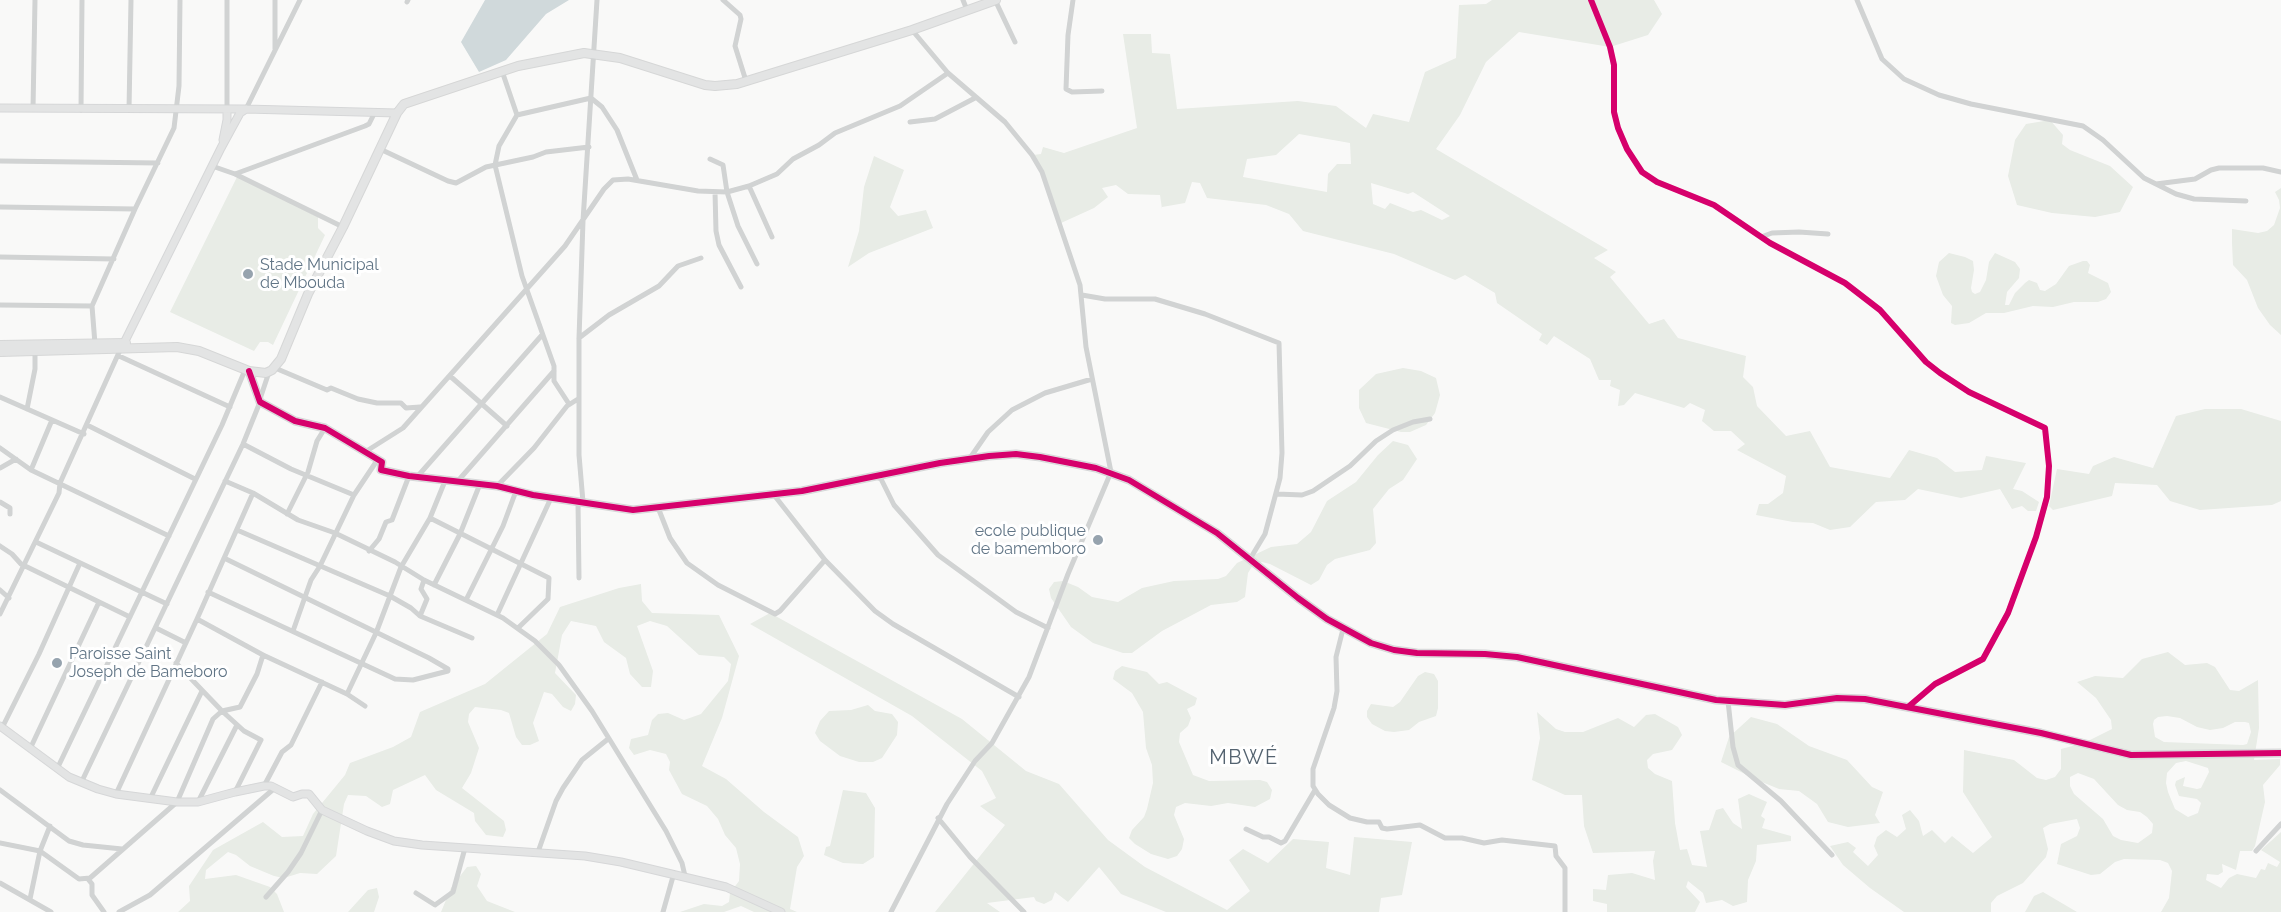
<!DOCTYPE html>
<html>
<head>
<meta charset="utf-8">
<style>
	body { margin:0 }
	canvas { display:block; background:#f9f9f8 }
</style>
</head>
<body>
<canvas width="2281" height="912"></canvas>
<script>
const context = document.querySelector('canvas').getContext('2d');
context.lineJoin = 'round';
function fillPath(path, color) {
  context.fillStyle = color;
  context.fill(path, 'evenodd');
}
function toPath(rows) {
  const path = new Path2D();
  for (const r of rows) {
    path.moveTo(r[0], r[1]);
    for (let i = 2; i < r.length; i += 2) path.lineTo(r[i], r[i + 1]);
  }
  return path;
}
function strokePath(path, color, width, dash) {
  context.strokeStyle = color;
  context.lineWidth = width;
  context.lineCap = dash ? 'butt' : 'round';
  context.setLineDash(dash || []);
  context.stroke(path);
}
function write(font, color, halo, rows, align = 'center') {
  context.font = font + ' Raleway,sans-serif';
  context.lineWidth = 6;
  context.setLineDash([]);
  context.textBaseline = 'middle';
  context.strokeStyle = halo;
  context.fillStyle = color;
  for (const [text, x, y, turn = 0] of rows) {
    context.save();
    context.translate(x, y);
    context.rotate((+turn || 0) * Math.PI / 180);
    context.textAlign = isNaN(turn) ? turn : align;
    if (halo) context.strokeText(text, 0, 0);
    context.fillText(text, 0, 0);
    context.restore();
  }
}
fillPath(toPath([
	[1492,0,1654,0,1662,14,1648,35,1610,47,1519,32,1486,62,1460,115,1436,149,1608,250,1594,258,1616,272,1610,277,1649,324,1664,319,1678,338,1746,356,1743,377,1753,387,1757,406,1786,436,1810,431,1830,467,1890,478,1909,450,1937,458,1955,472,1982,470,1986,456,2026,463,2013,489,2022,491,2039,502,2036,511,2028,511,2022,506,2012,509,2000,489,1961,498,1918,489,1905,500,1876,502,1850,527,1830,530,1813,523,1793,522,1756,515,1759,504,1768,504,1783,493,1786,476,1737,450,1745,444,1731,431,1714,431,1702,421,1705,410,1690,403,1684,408,1635,393,1624,405,1618,406,1620,390,1610,386,1611,380,1599,380,1590,359,1554,336,1547,345,1539,340,1542,334,1497,303,1495,293,1465,275,1455,280,1394,254,1303,231,1289,214,1266,205,1207,198,1200,183,1192,182,1185,203,1162,207,1162,209,1160,195,1128,194,1116,185,1102,188,1108,197,1094,208,1061,223,1033,155,1041,154,1043,147,1064,153,1137,128,1123,34,1151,34,1152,53,1170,54,1177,109,1298,101,1336,106,1366,128,1373,114,1409,122,1425,72,1456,58,1459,5,1486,4],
	[1299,134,1350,143,1351,164,1337,164,1328,174,1327,192,1243,177,1247,159,1276,155],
	[1371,183,1408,194,1413,192,1450,216,1442,220,1421,210,1413,212,1390,203,1385,209,1373,204],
	[2050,120,2063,135,2062,144,2070,150,2110,166,2133,187,2120,212,2095,217,2052,213,2017,205,2008,176,2015,140,2026,124],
	[874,156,904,170,890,207,898,216,926,210,933,228,869,253,848,267,859,231,864,187],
	[237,177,318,217,318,228,325,235,273,345,268,342,260,342,254,351,170,312],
	[2281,188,2281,335,2270,325,2258,308,2247,280,2233,265,2232,243,2232,229,2258,233,2267,231,2274,225,2280,208,2279,200,2275,192],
	[1949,253,1965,257,1973,261,1974,270,1971,288,1972,292,1975,294,1980,292,1986,280,1989,262,1995,253,2015,262,2020,269,2019,278,2007,292,2005,305,2009,305,2015,293,2025,283,2029,280,2037,283,2040,290,2045,291,2056,284,2069,266,2083,261,2087,261,2090,265,2088,273,2108,283,2111,292,2106,299,2098,302,2074,302,2053,307,2033,306,2004,313,1986,313,1969,323,1955,325,1951,323,1952,306,1943,295,1936,276,1939,262],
	[1403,368,1421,371,1436,378,1440,395,1435,413,1426,425,1410,432,1401,432,1366,423,1359,408,1359,390,1376,374],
	[2205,409,2241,409,2281,421,2281,501,2272,505,2200,510,2170,501,2157,485,2115,483,2112,496,2053,510,2049,506,2057,469,2089,474,2093,466,2114,457,2153,468,2176,416],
	[1393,441,1408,445,1417,459,1403,480,1389,489,1373,509,1376,543,1370,550,1335,559,1327,565,1319,580,1311,585,1270,564,1262,562,1253,565,1248,573,1245,597,1237,602,1211,605,1162,631,1132,653,1123,653,1093,643,1071,627,1051,598,1049,589,1054,582,1063,581,1078,587,1092,597,1118,602,1142,588,1174,581,1218,579,1226,576,1237,563,1271,547,1297,544,1311,532,1327,501,1356,482,1378,455],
	[641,584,642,601,652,613,719,615,739,656,722,718,702,766,726,779,764,812,798,837,804,856,797,867,790,909,797,912,754,912,741,906,724,912,680,912,704,904,722,906,729,902,730,893,739,881,740,864,736,848,725,835,718,819,707,806,682,794,669,770,670,762,666,754,650,750,634,755,629,748,631,739,648,735,652,720,658,714,668,713,684,720,701,714,728,681,731,664,724,657,699,655,667,626,650,621,637,626,653,671,651,687,642,687,630,674,626,658,604,642,596,626,571,621,562,635,555,673,576,695,575,704,571,711,563,707,552,694,544,692,533,723,539,741,530,745,522,745,516,737,509,713,501,710,475,707,469,714,468,722,479,748,471,773,462,788,504,821,506,830,503,837,486,835,475,821,474,813,436,790,425,775,393,790,390,804,382,807,366,796,348,795,344,804,336,856,317,874,300,873,284,878,274,876,250,866,236,855,228,852,206,870,205,879,236,875,270,887,277,894,284,912,178,912,190,901,189,886,213,850,263,822,282,837,303,836,313,814,345,775,350,763,393,747,411,737,420,712,485,684,547,634,560,607,619,588],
	[770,613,962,719,1026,771,1059,784,1108,840,1145,867,1227,910,1250,891,1229,860,1243,849,1268,863,1293,839,1329,842,1326,868,1350,875,1354,837,1412,842,1402,895,1381,898,1379,912,1166,912,1121,894,1099,867,1068,902,1055,892,1052,900,1044,904,1036,901,1034,897,987,903,1000,912,935,912,1005,825,980,806,996,798,982,771,912,716,750,624],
	[2168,652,2185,665,2207,663,2215,667,2230,690,2239,691,2258,680,2259,728,2254,760,2280,759,2280,765,2263,785,2265,802,2255,846,2252,851,2240,851,2236,870,2222,864,2223,872,2218,875,2207,874,2206,880,2221,888,2229,878,2237,874,2256,878,2261,869,2265,870,2268,863,2277,867,2280,862,2261,850,2281,832,2281,912,2161,912,2169,898,2172,871,2168,863,2160,860,2124,859,2115,862,2100,874,2091,875,2057,864,2061,844,2077,836,2080,828,2077,819,2050,824,2043,828,2048,849,2046,857,2023,883,1997,896,1991,903,1991,912,1904,912,1870,888,1843,865,1830,846,1848,842,1856,848,1853,852,1868,866,1878,855,1874,846,1877,837,1886,830,1897,837,1906,829,1902,815,1910,810,1919,821,1923,836,1932,830,1945,843,1952,836,1973,853,1992,837,1963,792,1964,750,2014,760,2037,778,2046,780,2055,777,2061,769,2061,749,2084,743,2112,729,2111,720,2096,698,2077,682,2095,676,2123,678,2142,659],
	[2167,716,2180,718,2197,727,2210,730,2223,728,2235,722,2245,722,2249,723,2251,732,2247,744,2243,745,2164,742,2155,737,2153,724,2154,720,2158,717],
	[2186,761,2208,768,2209,772,2201,788,2197,789,2183,786,2185,777,2176,781,2175,785,2179,796,2197,799,2201,803,2198,813,2188,817,2175,809,2168,792,2166,783,2167,773,2176,763],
	[2078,773,2094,779,2118,805,2127,810,2140,812,2147,817,2153,824,2152,833,2138,843,2121,840,2113,836,2103,819,2074,794,2070,786,2070,777],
	[1122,666,1147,672,1159,684,1167,682,1197,698,1195,705,1187,709,1191,718,1188,726,1180,733,1179,742,1193,775,1209,781,1260,780,1267,782,1272,790,1270,799,1255,807,1228,803,1211,806,1185,803,1176,807,1174,815,1184,839,1182,849,1177,856,1168,859,1151,854,1135,844,1129,838,1132,830,1144,817,1147,809,1153,783,1152,765,1146,748,1143,712,1132,693,1113,679,1115,671],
	[1425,672,1434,674,1438,681,1438,708,1436,716,1419,722,1409,730,1394,732,1385,731,1372,724,1367,717,1367,711,1371,704,1393,707,1400,702,1418,676],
	[868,705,875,711,892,714,898,722,897,735,882,758,873,762,859,762,840,756,820,741,815,733,820,721,829,711,851,710],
	[1537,712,1556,729,1565,732,1583,732,1618,718,1634,727,1646,715,1655,714,1678,727,1682,735,1672,750,1653,754,1647,760,1648,768,1655,774,1672,781,1675,823,1680,850,1687,849,1692,865,1707,867,1700,831,1709,830,1716,810,1723,808,1733,823,1742,829,1738,799,1749,794,1767,802,1761,816,1765,819,1762,828,1791,836,1791,841,1757,845,1756,861,1748,880,1747,902,1733,906,1722,900,1706,903,1703,893,1688,881,1686,887,1700,902,1695,912,1607,912,1607,904,1593,901,1593,889,1606,890,1608,875,1632,873,1655,880,1653,861,1655,851,1593,853,1584,826,1582,795,1565,795,1532,780,1540,738],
	[1751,717,1777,724,1809,746,1847,760,1872,787,1883,792,1875,815,1880,823,1848,827,1828,822,1817,804,1799,791,1779,789,1757,780,1721,762,1729,737],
	[843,790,866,793,875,808,874,857,863,864,843,863,824,855,826,847,830,846],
	[476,866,481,874,477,886,487,901,515,912,441,912,451,888,467,867],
	[377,888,379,897,374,912,348,912,368,890],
	[2043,892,2077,912,2025,912,2034,896]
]), '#e8ece6');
fillPath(toPath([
	[485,0,569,0,546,14,506,60,479,72,461,42]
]), '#d0d9db');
const secondary = toPath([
	[0,108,246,109,397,113],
	[223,140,227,120,227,110],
	[123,345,221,148,240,113,246,109],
	[249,371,260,402,295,421,325,428,382,462,381,470,409,476,497,486,533,495,633,510,802,491,940,463,989,456,1016,454,1040,457,1096,468,1129,480,1217,533,1298,598,1327,619,1371,643,1394,650,1417,653,1485,654,1517,657,1716,700,1785,705,1837,698,1865,699,2041,733,2131,755,2281,753],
	[0,726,69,777,98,789,116,794,177,802,198,802,235,792,264,786,271,786,293,797,302,794,309,794,322,810,367,831,394,841,422,845,585,856,621,862,726,887,781,912]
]);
const primary = toPath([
	[0,345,126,343],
	[0,352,177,347,199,351,249,371,266,373,272,370,281,359,308,294,343,227,397,113,404,104,518,66,584,53,620,58,705,85,715,86,737,84,912,30,996,0]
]);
strokePath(secondary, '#d6d7d8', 9);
strokePath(primary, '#d6d7d7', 10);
strokePath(toPath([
	[723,0,740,15,741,19,735,46,746,81],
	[963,0,967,10],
	[995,0,1015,42],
	[1073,0,1068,35,1066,89,1072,92,1102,91],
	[1591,0,1610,47,1614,65,1614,112,1618,128,1627,149,1642,172,1657,182,1714,205,1770,243,1845,283,1880,310,1926,362,1940,373,1969,392,2045,428,2049,466,2047,497,2036,537,2008,613,1983,659,1935,684,1908,707],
	[1857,0,1882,59,1904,79,1939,95,1971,104,2083,126,2103,140,2144,178,2176,194,2194,199,2246,201],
	[407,2,408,0],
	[275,49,275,0],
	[502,71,517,115],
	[33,109,35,0],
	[246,109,300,0],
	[81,110,82,0],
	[129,110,131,0],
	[227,110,227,0],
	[910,122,935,119,975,98],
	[380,149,448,181,456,183,486,167,533,157,546,152,589,147],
	[710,159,723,165,727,192,738,226,757,264],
	[0,161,158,163],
	[212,166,235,174,343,227],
	[235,174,365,126,369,124,375,112],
	[2156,184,2195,179,2211,170,2219,168,2263,168,2281,172],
	[749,186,772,237],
	[715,192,716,231,719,245,741,287],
	[0,207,135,209],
	[1761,237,1772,233,1799,232,1828,234],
	[0,257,114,259],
	[1082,295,1105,299,1155,299,1205,314,1279,343,1282,453,1280,478,1265,534,1250,559],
	[0,305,92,306],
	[579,338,609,315,659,286,678,266,701,258],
	[95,344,92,306,135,209,174,128,179,86,180,0],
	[119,356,230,407],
	[275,368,327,390,331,388,358,399,377,403,401,403,406,408,420,407],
	[450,376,507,426],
	[0,397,84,434],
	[260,399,269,372],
	[569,404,554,381,554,366,522,276,495,165,499,146,517,115,591,98,602,107,617,130,637,180],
	[27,409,35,369,35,348],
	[87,425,195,479],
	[243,444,291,469,354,495],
	[0,448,31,470,169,536],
	[365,452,403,428,565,246,604,189,613,180,628,179,698,191,727,192,749,186,777,174,793,159,819,145,835,133,900,106,948,73],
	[970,458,988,432,1012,410,1045,393,1092,379],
	[0,468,16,459],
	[31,470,52,420],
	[417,477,542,335],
	[876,477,881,479,894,505,938,555,1016,612,1048,628],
	[225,481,253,493,298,520,335,533,395,562,424,580,503,618,535,641,559,665,592,711,666,831,682,863,685,876],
	[457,482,554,371],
	[497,486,534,448,567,406,578,399],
	[1277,494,1302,495,1313,491,1350,466,1376,441,1393,430,1413,422,1430,419],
	[774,495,825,560,875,611,893,624,1019,697],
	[0,502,10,508,10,514],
	[578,502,579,578],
	[583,502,579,455,579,338,583,221,597,0],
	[655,508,659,510,670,538,687,563,718,585,775,614,780,611,825,560],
	[287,514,308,472,317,441,325,428],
	[430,518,549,578,548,599,518,628],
	[237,530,390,596,411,608,420,616,472,638],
	[36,542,167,604],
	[0,546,12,554,21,564,130,617],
	[369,551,379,539,386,522,392,520,409,476],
	[434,585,460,534,480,484],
	[0,590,9,598],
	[208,592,395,679,413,680,448,671,448,669,429,658,224,558],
	[466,600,503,526,516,491],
	[0,614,59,493,60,483,121,348],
	[497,615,551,498],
	[420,616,427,599,421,589,424,580],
	[197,619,263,655,347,694,365,706],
	[156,628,186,643],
	[1343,629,1336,657,1337,691,1334,708,1313,769,1313,786,1318,794,1329,805,1350,818,1367,822,1379,822,1382,828,1387,829,1420,825,1445,838,1462,838,1484,843,1502,840,1555,846,1556,856,1565,868,1565,912],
	[293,631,311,580,320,566,354,495,378,459],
	[176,663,222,711,244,731,261,740,235,792],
	[347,694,376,633,401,567,430,518,445,481],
	[1728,701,1733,747,1738,765,1781,801,1832,855],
	[2,728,39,654,80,563],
	[30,749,99,602],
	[57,769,222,425,245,370],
	[81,783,243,444,260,402],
	[264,786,282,752,291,745,322,682],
	[0,790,69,841,83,845,122,849],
	[116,794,197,619,253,493],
	[150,799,202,691],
	[198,802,237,725],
	[938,818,970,857,1024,912],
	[1246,829,1263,837,1269,837,1281,843,1285,841,1315,790],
	[0,843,40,851,79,879,90,878,177,802,213,719,222,711,240,707,257,674,263,655],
	[2256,851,2281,824],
	[538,852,556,801,563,788,582,760,608,739],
	[88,879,92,884,92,895,104,912],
	[0,883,51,912],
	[416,893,435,905,453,892,465,848],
	[266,897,288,872,301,853,322,810],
	[30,899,40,851,50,826],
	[119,912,150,895,276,787],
	[663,912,674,873],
	[891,912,947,804,975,761,992,743,1029,677,1068,574,1111,472,1086,347,1080,285,1042,172,1032,155,1005,122,948,73,912,30]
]), '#d1d3d3', 5);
strokePath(secondary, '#e3e4e4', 7);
strokePath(primary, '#e3e4e4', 8);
strokePath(toPath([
	[1591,0,1610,47,1614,65,1614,112,1618,128,1627,149,1642,172,1657,182,1714,205,1770,243,1845,283,1880,310,1926,362,1940,373,1969,392,2045,428,2049,466,2047,497,2036,537,2008,613,1983,659,1935,684,1908,707],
	[249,371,260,402,295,421,325,428,382,462,381,470,409,476,497,486,533,495,633,510,802,491,940,463,989,456,1016,454,1040,457,1096,468,1129,480,1217,533,1298,598,1327,619,1371,643,1394,650,1417,653,1485,654,1517,657,1716,700,1785,705,1837,698,1865,699,2041,733,2131,755,2281,753]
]), '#d6006c', 6);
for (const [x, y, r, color] of [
	[248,274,6,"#96a3ae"],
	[1098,540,6,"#96a3ae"],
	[57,663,6,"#96a3ae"]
]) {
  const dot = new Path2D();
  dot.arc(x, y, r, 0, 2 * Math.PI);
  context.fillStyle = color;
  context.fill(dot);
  strokePath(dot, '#fff', 2);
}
write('16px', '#617586', '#fff', [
	["Stade Municipal",260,265],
	["de Mbouda",260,283],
	["ecole publique",1086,531,"right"],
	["de bamemboro",1086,549,"right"],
	["Paroisse Saint",69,654],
	["Joseph de Bameboro",69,672]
], 'left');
context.letterSpacing = '1.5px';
write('20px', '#546370', '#fff', [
	["MBWÉ",1244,758]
]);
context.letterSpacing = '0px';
</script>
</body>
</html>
